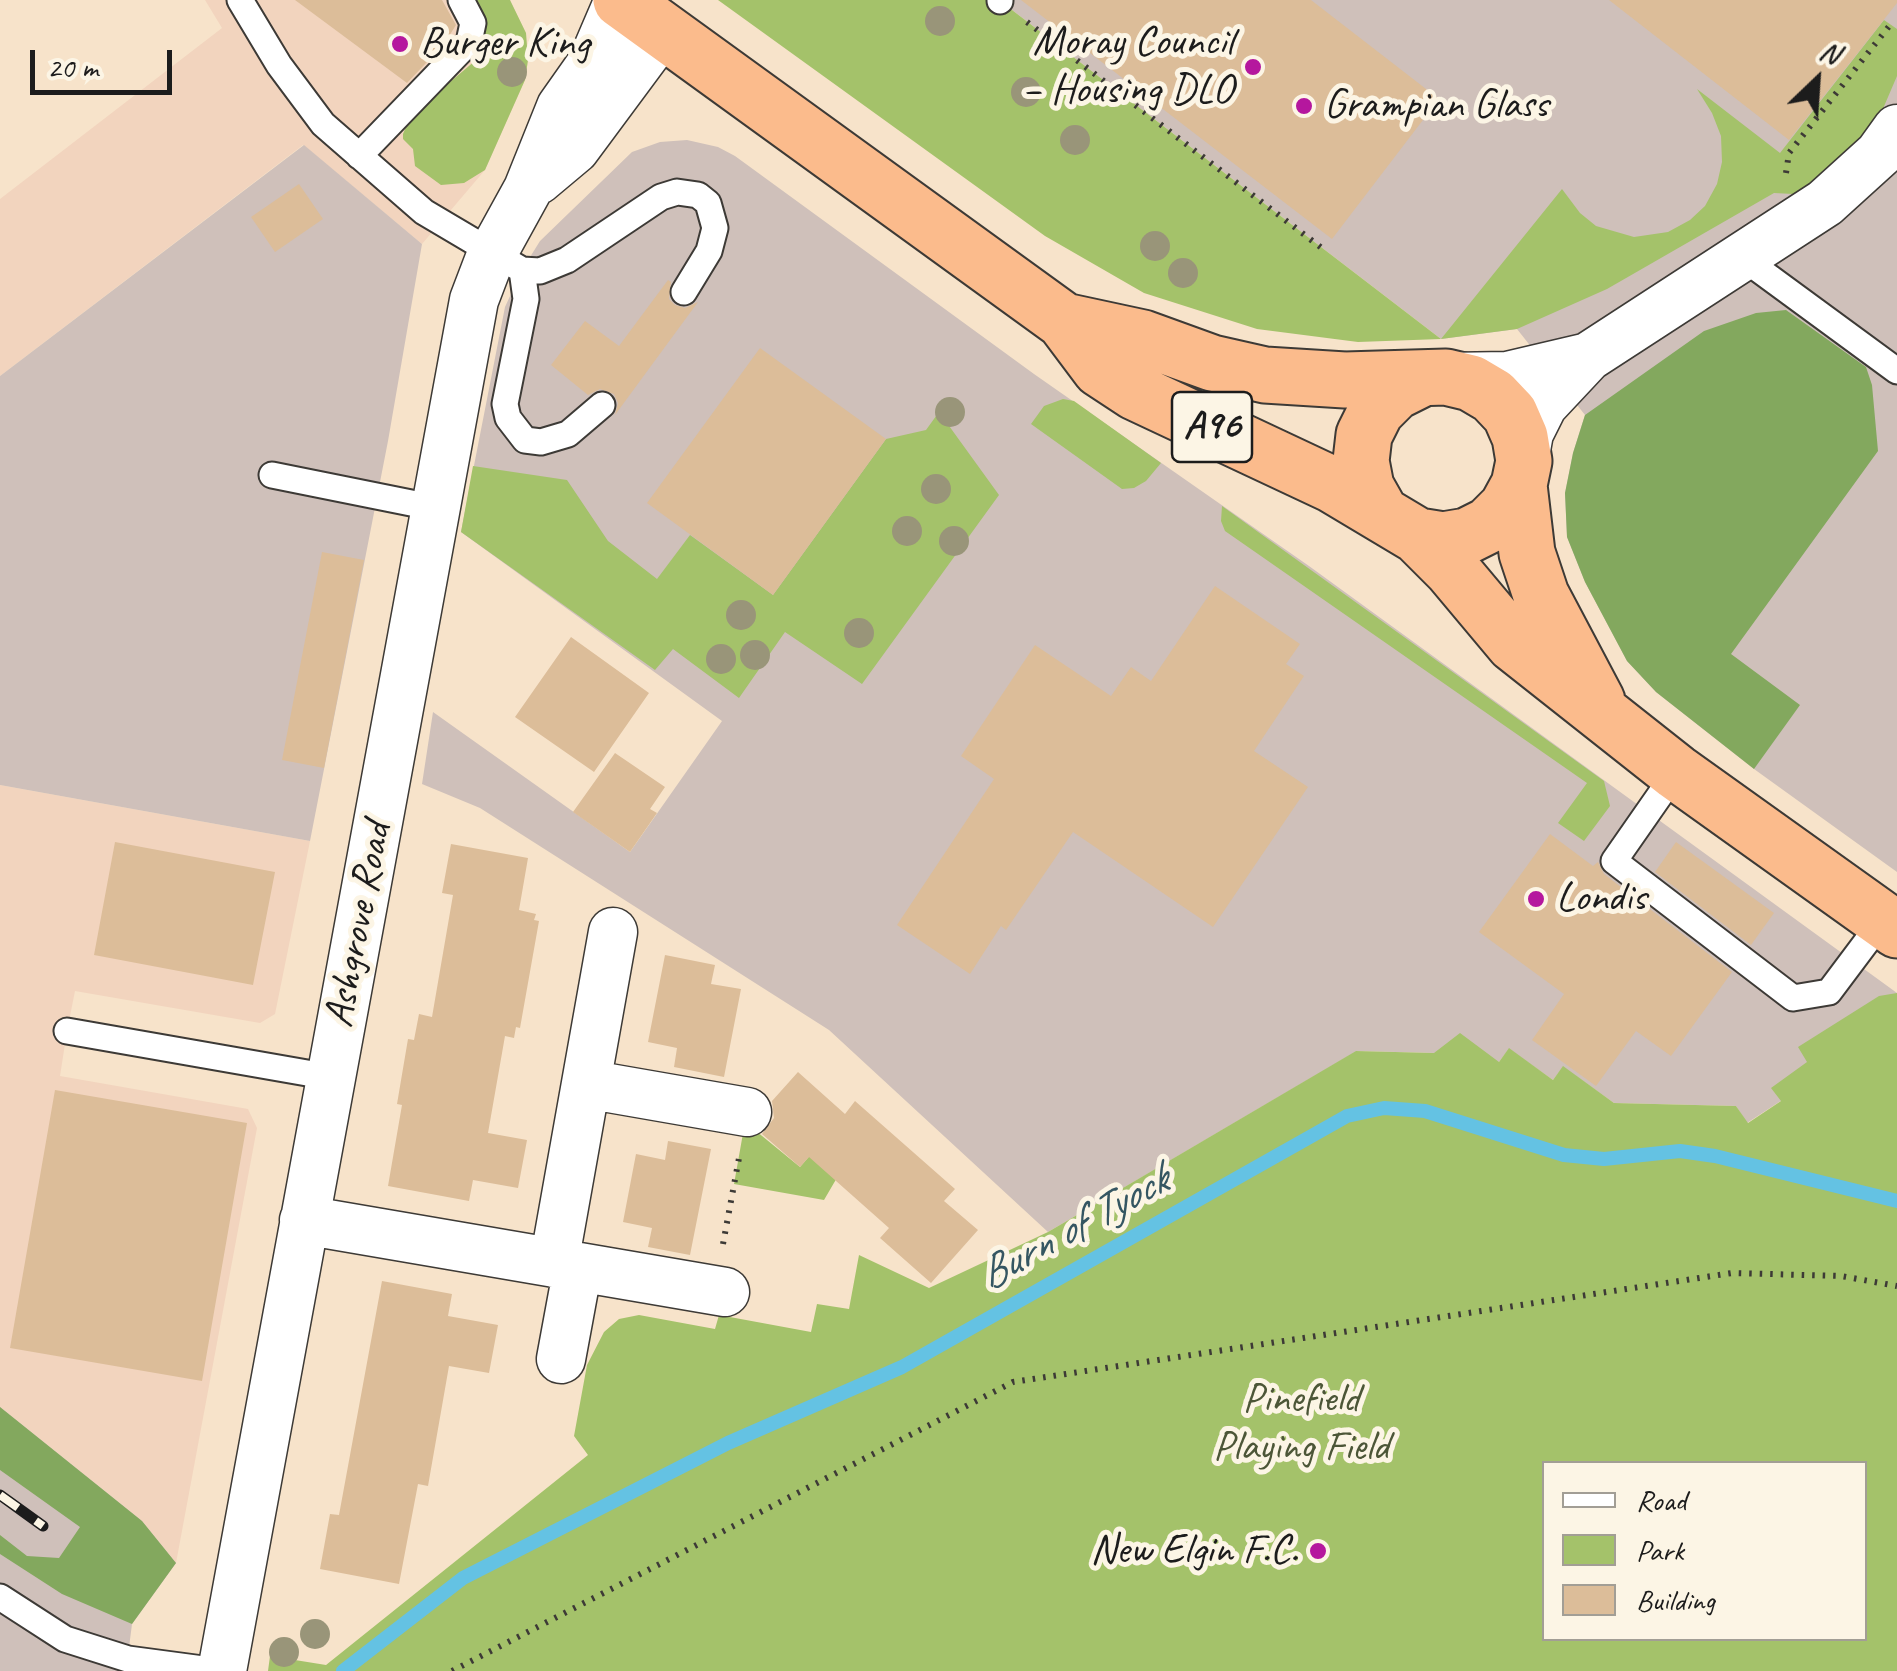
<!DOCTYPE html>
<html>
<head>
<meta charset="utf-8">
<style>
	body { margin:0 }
	#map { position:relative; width:1897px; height:1671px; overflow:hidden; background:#f7e3ca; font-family:Caveat,sans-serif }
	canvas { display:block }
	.legend { position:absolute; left:1542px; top:1461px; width:325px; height:180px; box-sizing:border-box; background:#fcf5e5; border:2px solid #a29e95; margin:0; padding:12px 18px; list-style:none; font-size:30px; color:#1c1c1c }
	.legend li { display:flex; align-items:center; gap:20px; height:50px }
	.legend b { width:50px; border:2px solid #a29e95 }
	.north { position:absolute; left:1767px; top:30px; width:100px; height:100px; -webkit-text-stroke:8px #fcf5e5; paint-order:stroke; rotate:25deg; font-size:28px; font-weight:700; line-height:40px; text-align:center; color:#1c1c1c }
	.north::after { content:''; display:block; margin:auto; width:35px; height:45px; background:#1c1c1c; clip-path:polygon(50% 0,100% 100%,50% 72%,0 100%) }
	.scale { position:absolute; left:30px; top:50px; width:142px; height:45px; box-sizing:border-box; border:5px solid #1c1c1c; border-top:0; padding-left:12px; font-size:30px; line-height:35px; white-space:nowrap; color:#1c1c1c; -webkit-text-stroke:8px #fcf5e5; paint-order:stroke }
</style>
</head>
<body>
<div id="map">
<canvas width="1897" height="1671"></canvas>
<ul class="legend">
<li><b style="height:12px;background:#fff"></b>Road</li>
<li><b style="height:28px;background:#a4c26a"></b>Park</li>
<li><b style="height:28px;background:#dcbd99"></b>Building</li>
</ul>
<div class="north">N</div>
<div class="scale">20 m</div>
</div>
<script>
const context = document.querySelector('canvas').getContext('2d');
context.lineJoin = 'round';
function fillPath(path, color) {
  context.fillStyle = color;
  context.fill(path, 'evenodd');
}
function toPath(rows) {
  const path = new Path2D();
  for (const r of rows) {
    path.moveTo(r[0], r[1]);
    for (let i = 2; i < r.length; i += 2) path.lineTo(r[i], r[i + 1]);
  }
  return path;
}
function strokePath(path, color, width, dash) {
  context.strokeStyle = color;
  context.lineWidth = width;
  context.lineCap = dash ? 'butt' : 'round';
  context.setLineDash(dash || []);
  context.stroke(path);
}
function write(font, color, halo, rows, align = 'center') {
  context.font = font + ' Caveat,sans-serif';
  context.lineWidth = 10;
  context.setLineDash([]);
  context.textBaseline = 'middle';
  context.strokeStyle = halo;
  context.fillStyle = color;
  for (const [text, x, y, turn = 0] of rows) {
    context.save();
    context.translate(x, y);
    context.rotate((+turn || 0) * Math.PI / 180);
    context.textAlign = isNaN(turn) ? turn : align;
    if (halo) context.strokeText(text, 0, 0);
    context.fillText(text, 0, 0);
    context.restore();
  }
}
fillPath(toPath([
	[205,0,510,0,526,33,528,60,525,80,485,170,422,244,303,145,0,376,0,199,222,28],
	[0,785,310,841,275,1014,260,1023,75,991,67,1031,60,1076,248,1109,257,1128,176,1563,142,1521,0,1407]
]), '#f2d4be');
fillPath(toPath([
	[999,0,1897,0,1897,872,1754,769,1656,692,1627,661,1585,582,1567,537,1565,493,1573,453,1585,415,1517,329,1441,339],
	[687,140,718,147,735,156,1034,374,1309,566,1897,993,1897,1025,1747,1123,1736,1106,1614,1103,1563,1067,1553,1080,1509,1049,1499,1062,1435,1053,1357,1051,1048,1232,829,1030,480,808,422,784,433,712,630,852,722,721,461,532,505,307,522,270,540,241,632,152,660,142],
	[304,145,422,244,388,441,310,841,0,785,0,376],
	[0,1407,142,1521,176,1563,132,1624,126,1671,0,1671]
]), '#cfc0ba');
fillPath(toPath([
	[473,0,510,0,526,33,528,60,525,80,485,170,464,183,441,185,415,166,413,149,403,139,403,134,411,115,476,60,480,38],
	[718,0,999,0,1441,339,1562,189,1580,213,1596,226,1634,237,1668,232,1690,220,1705,206,1717,184,1722,162,1721,136,1712,113,1697,89,1780,153,1884,20,1897,29,1897,76,1882,111,1868,130,1815,180,1793,194,1774,193,1607,289,1517,329,1441,339,1358,342,1257,329,1144,293,1045,236],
	[1063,399,1074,401,1161,463,1146,481,1134,488,1122,489,1031,424,1044,406],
	[939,412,999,495,862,684,785,632,739,698,673,649,655,670,461,532,473,466,567,480,608,541,657,579,690,535,773,595,886,439,926,430],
	[1222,506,1604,781,1610,806,1584,841,1558,823,1587,783,1225,531,1221,521],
	[1897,993,1897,1671,268,1671,270,1656,326,1665,588,1455,574,1436,587,1365,604,1332,619,1319,639,1315,715,1329,719,1315,811,1332,817,1304,849,1309,859,1255,929,1288,1048,1232,1356,1051,1434,1053,1460,1033,1499,1062,1509,1048,1553,1080,1563,1066,1614,1103,1736,1106,1748,1123,1781,1101,1771,1088,1807,1062,1798,1047,1879,996],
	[1544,1464,1864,1464,1864,1638,1544,1638],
	[745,1122,800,1167,812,1153,838,1176,824,1200,734,1184]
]), '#a4c26a');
fillPath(toPath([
	[1786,310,1866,367,1872,385,1878,451,1731,654,1800,705,1754,769,1656,692,1627,661,1585,582,1567,537,1565,493,1573,453,1585,415,1704,331,1756,313],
	[0,1407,142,1521,176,1563,132,1624,62,1594,0,1554,0,1535,27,1556,59,1558,80,1527,0,1470]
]), '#83a85e');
strokePath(toPath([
	[343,1671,463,1578,728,1443,902,1367,1347,1116,1384,1108,1425,1111,1564,1155,1604,1159,1680,1151,1715,1156,1897,1201]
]), '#64c2e3', 14);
fillPath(toPath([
	[295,0,442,0,456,25,444,44,407,83],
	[1021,0,1311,0,1439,99,1332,239],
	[1609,0,1897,0,1897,3,1789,140],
	[299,184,323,219,275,252,251,217],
	[668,280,671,282,669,299,675,305,685,308,698,302,615,415,618,403,614,394,600,389,588,395,551,365,585,321,619,346],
	[760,348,886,439,773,595,647,503],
	[322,552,364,560,324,768,282,760],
	[1215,586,1300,644,1286,664,1304,676,1254,751,1308,787,1213,927,1073,832,1006,930,1001,926,970,974,897,925,994,779,961,756,1035,645,1111,696,1131,667,1151,681],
	[571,637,649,693,594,772,515,717],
	[615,753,665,787,650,809,657,813,630,852,573,812],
	[1550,834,1593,866,1598,862,1604,874,1732,972,1671,1056,1636,1031,1596,1086,1532,1040,1564,994,1479,932],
	[115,842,275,872,253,985,94,955],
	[1676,842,1774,913,1751,945,1655,872],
	[451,844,528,858,519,910,536,914,534,920,539,921,520,1028,516,1027,514,1038,505,1036,488,1133,527,1140,518,1188,473,1180,469,1201,388,1186,402,1105,397,1104,408,1039,414,1040,419,1014,432,1017,453,895,442,893],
	[665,955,715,965,711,984,741,989,724,1077,674,1067,677,1048,648,1042],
	[798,1072,845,1114,855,1101,955,1189,944,1201,978,1230,931,1283,880,1238,889,1228,809,1157,800,1167,762,1134,774,1118,772,1101],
	[55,1090,247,1123,202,1381,10,1348],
	[668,1141,711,1149,690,1255,648,1247,652,1228,623,1222,636,1154,665,1160],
	[382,1281,452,1294,448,1316,498,1325,489,1373,449,1366,428,1486,418,1484,399,1584,320,1569,330,1514,339,1515]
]), '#dcbd99');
const lane = toPath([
	[240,0,279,65,323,124,424,212,522,270,540,271,567,260,661,197,677,192,698,195,708,203,715,228,709,251,684,292],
	[1000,1,1000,0],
	[359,156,469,42,473,23,461,0],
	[1743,258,1897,371],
	[522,270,526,299,505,404,508,418,525,440,541,442,568,434,602,405],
	[272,475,436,508],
	[1676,772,1614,861,1793,998,1829,992,1883,920],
	[67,1031,330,1077],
	[0,1597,65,1639,128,1659,218,1671]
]);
const street = toPath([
	[538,180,575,149,664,29],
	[1446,377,1507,376,1588,357],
	[1524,461,1529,433,1543,405,1588,357,1825,203,1879,154,1897,129],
	[586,1084,747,1112],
	[304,1220,725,1292],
	[554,1263,613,932],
	[561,1359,578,1267],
	[222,1671,474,300,490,258,528,189,561,107,592,63,619,0]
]);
const highway = toPath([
	[621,0,1064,321,1100,369,1135,392,1331,484,1418,536,1443,540,1467,536,1489,525,1507,507,1519,485,1524,461,1520,437,1510,414,1493,396,1471,383,1446,377,1345,380,1265,375,1212,363,1143,338,1064,321],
	[1519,485,1527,553,1541,595,1597,701],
	[1379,510,1366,487,1361,461,1364,435,1376,411,1395,392,1419,380],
	[1418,536,1452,570,1514,644,1676,772,1897,930]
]);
strokePath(lane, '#3d3a36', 29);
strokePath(street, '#3d3a36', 51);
strokePath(highway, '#3d3a36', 59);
strokePath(toPath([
	[1027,22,1323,249],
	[1786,173,1789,153,1890,25],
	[723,1244,739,1158],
	[452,1671,1013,1382,1732,1273,1841,1276,1897,1286]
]), '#3d3a36', 6, [2.5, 8]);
strokePath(lane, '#fff', 25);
strokePath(street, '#fff', 48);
strokePath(highway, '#fbbb8c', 55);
const rail = toPath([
	[0,1495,43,1526]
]);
strokePath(rail, '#1c1c1c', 11);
strokePath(rail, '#fcf5e5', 8, [22]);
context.fillStyle = '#999579';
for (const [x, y] of [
	[940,21],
	[512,72],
	[1026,92],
	[1075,140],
	[1155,246],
	[1183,273],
	[950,412],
	[936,489],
	[907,531],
	[954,541],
	[741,615],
	[859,633],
	[755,655],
	[721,659],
	[315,1634],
	[284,1652]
]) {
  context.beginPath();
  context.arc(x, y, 15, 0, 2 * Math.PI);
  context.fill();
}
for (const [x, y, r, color] of [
	[400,44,10,"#b5179e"],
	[1253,67,10,"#b5179e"],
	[1304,106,10,"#b5179e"],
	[1536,899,10,"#b5179e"],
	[1318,1551,10,"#b5179e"]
]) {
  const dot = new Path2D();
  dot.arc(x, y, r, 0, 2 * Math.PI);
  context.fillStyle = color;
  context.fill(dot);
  strokePath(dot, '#fcf5e5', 4);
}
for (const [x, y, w] of [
	[1212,427,80]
]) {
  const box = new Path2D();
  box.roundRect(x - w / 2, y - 35, w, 70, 8);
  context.fillStyle = '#fcf5e5';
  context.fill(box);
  strokePath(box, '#1c1c1c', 2.5);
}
write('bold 40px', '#1c1c1c', null, [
	["A96",1212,427]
]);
write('42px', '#1c1c1c', '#fcf5e5', [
	["Moray Council",1233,43,"right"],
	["– Housing DLO",1233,91,"right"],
	["Burger King",420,44],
	["Grampian Glass",1324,106],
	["Londis",1556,899],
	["New Elgin F.C.",1298,1551,"right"]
], 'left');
write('42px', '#1c1c1c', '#fcf5e5', [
	["Ashgrove Road",359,925,-79]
]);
write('42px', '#4c5637', '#fcf5e5', [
	["Pinefield",1301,1400],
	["Playing Field",1301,1448]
]);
write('italic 45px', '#355662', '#fcf5e5', [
	["Burn of Tyock",1074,1229,-29]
]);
</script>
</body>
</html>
